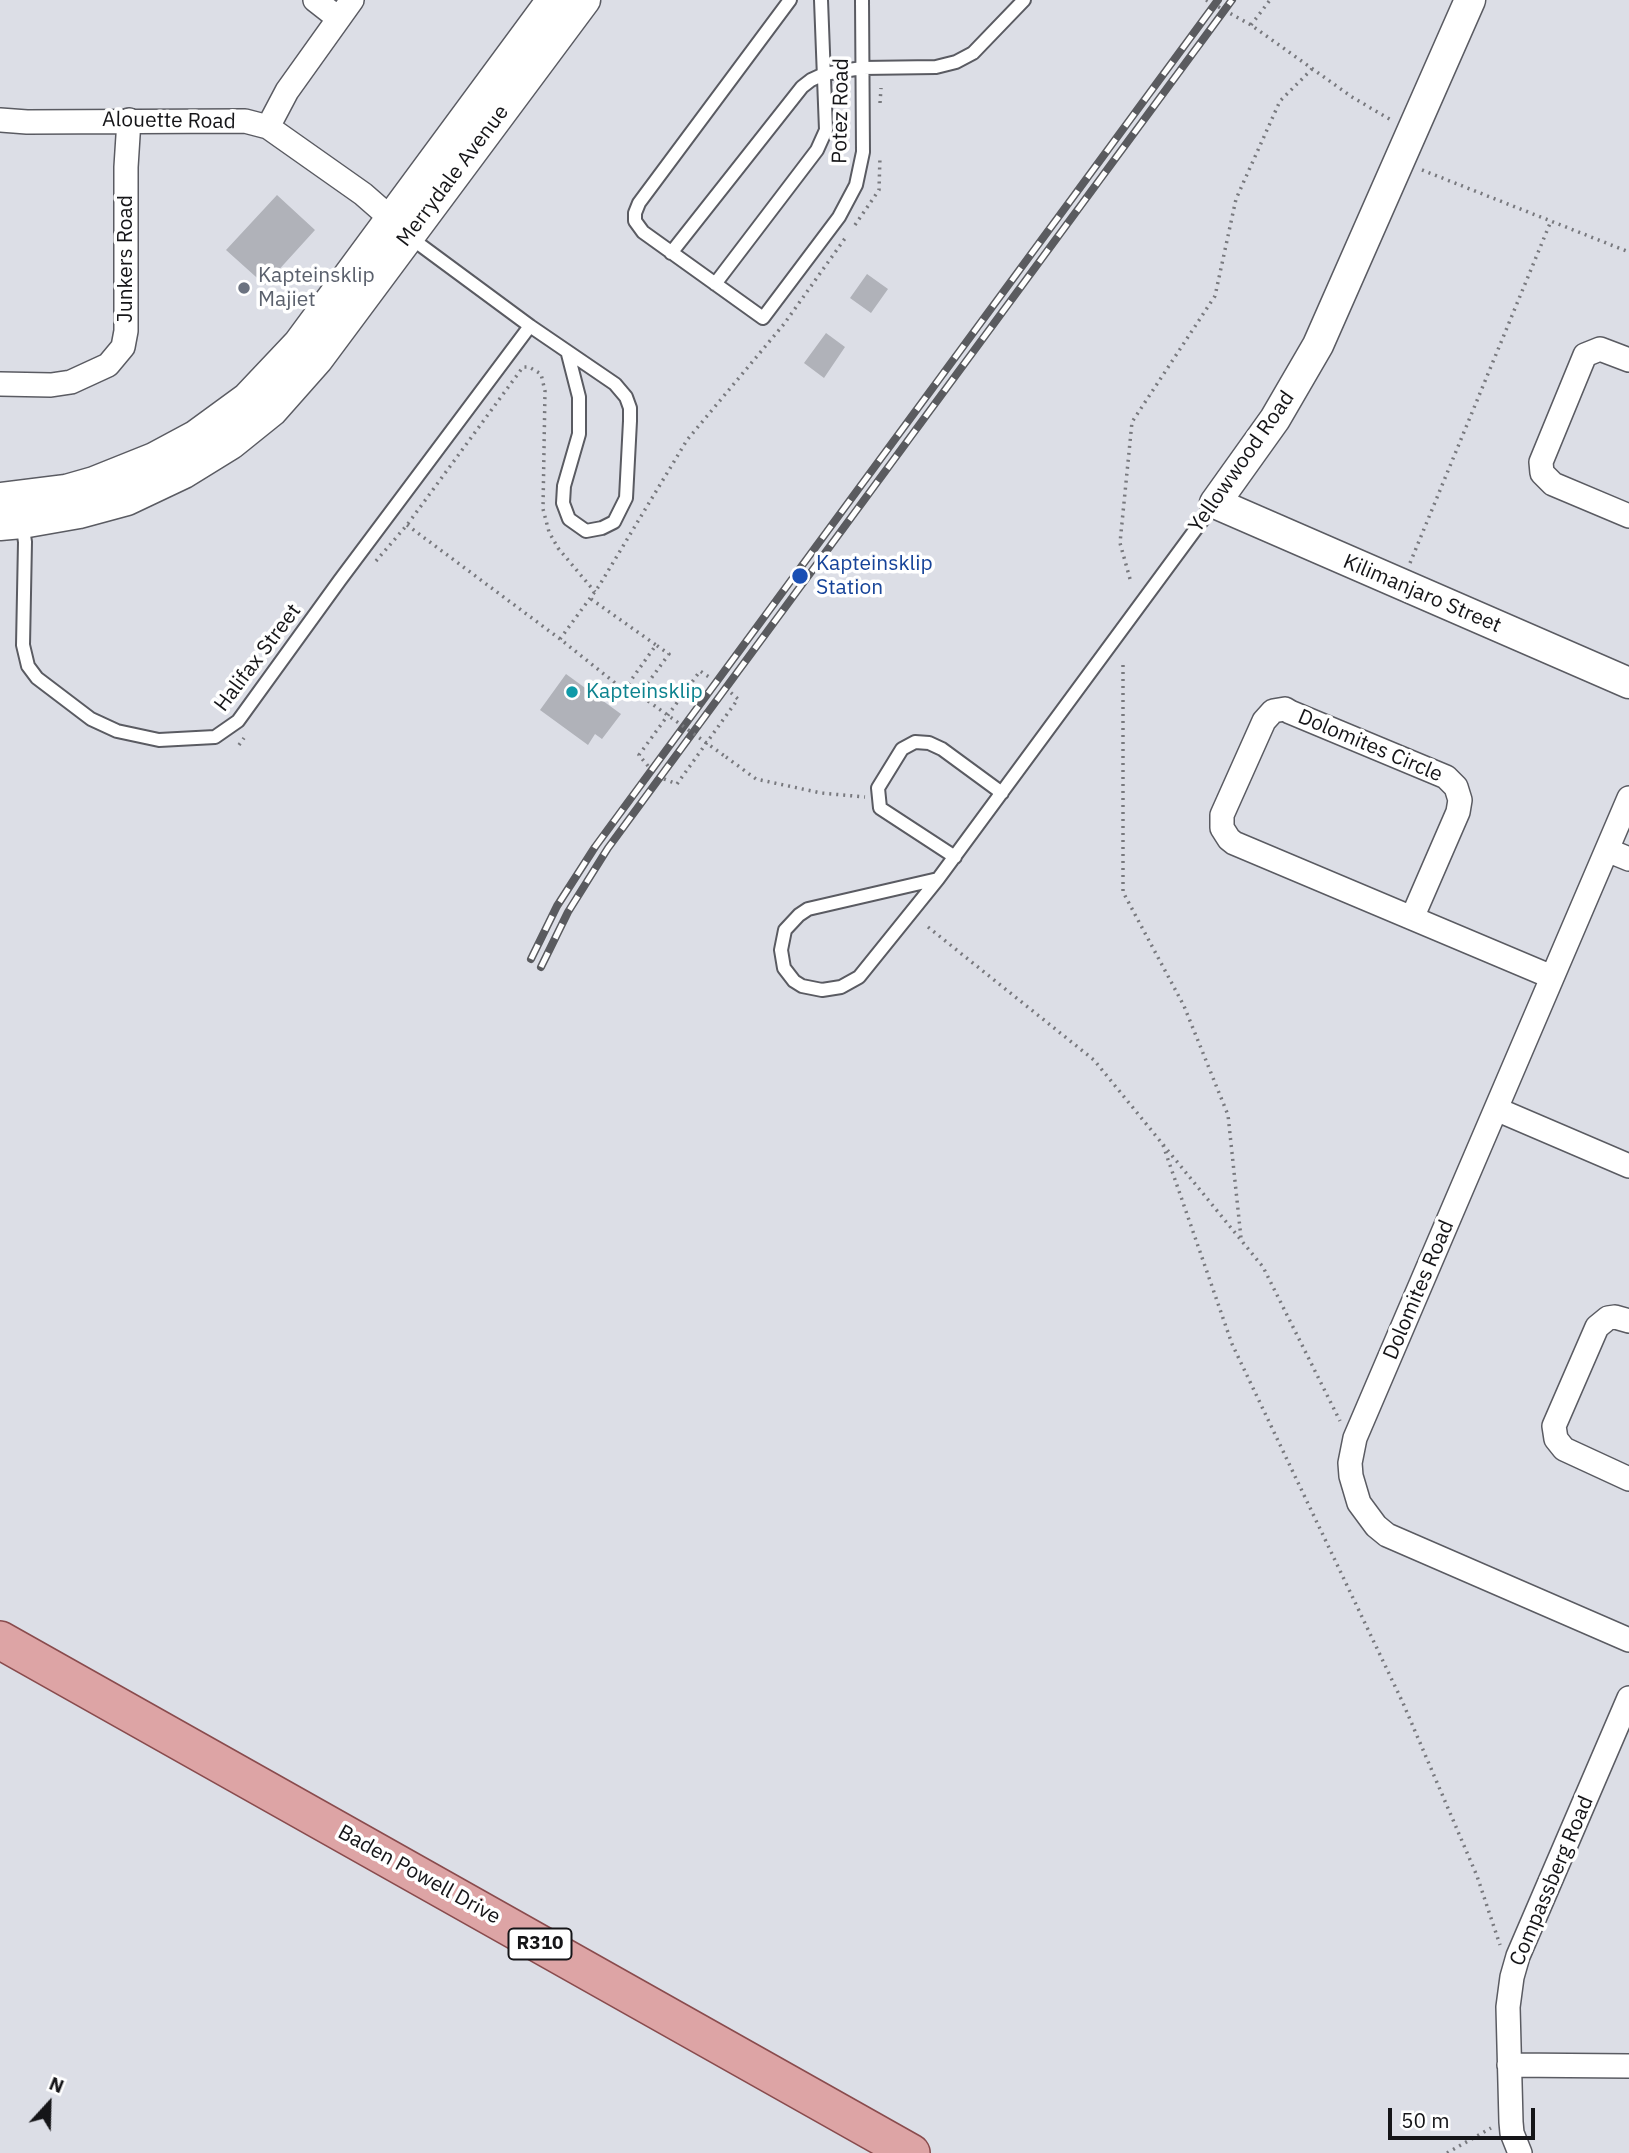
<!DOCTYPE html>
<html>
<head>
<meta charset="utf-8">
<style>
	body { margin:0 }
	#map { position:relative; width:1629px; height:2153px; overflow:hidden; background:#dcdee6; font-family:"IBM Plex Sans",sans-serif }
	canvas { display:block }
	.north { position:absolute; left:14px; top:2069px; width:70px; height:70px; -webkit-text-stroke:5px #fff; paint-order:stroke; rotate:22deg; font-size:19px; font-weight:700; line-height:28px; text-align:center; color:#151518 }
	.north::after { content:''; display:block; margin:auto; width:24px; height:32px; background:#151518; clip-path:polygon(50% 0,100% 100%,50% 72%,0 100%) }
	.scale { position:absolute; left:1388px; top:2108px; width:147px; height:32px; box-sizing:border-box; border:4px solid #151518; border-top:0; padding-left:9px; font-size:21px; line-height:24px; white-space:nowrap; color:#151518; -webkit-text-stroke:5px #fff; paint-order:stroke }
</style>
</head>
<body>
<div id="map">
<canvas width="1629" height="2153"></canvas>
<div class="north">N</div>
<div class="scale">50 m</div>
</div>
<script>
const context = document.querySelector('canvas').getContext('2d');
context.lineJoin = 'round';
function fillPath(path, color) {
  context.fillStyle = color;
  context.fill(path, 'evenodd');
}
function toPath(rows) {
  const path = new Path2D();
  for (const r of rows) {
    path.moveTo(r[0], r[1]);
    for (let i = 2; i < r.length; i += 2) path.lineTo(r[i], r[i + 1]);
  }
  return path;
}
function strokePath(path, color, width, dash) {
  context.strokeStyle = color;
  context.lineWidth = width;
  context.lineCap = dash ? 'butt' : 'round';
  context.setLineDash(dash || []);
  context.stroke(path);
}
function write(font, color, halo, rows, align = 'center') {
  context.font = font + ' "IBM Plex Sans",sans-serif';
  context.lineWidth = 7;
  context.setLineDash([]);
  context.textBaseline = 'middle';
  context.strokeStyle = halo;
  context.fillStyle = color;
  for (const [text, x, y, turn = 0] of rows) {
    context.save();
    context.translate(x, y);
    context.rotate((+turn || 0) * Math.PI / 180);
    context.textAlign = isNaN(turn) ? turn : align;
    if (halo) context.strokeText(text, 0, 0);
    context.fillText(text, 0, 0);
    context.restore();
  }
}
fillPath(toPath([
	[277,195,315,230,265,285,226,250],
	[867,274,888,289,871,313,850,298],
	[826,333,845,347,824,378,804,363],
	[566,674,621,714,602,739,595,734,588,745,540,710]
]), '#b0b2b9');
const service = toPath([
	[790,0,639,203,635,213,635,221,643,232,763,318,839,217,856,185,863,152,862,0],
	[410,234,419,244,530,326,615,384,626,397,630,408,630,421,626,498,614,522,602,528,586,531,569,519,563,503,564,486,579,434,579,397,568,354],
	[671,253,802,87,811,80,824,74,862,68,936,67,956,62,973,53,1024,0],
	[715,284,817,150,826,130,821,0],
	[22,522,25,542,23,645,28,666,37,678,91,719,117,731,159,740,215,737,238,721,340,580,530,326],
	[955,857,880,808,878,788,902,749,915,742,929,743,942,749,1002,793],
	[938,879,808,909,799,915,785,930,781,950,784,968,794,981,802,986,822,990,841,987,859,977,938,879,1215,503]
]);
const minor = toPath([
	[315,0,338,18],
	[0,120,27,122,245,121,268,127,363,194,403,229],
	[268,127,287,91,352,0],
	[1629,360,1600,349,1585,355,1541,462,1542,473,1553,484,1629,516],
	[0,384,51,385,71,382,108,365,123,347,126,331,126,167,129,120],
	[1629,798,1355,1438,1350,1463,1351,1476,1359,1503,1376,1526,1387,1535,1629,1640],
	[1607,850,1629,859],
	[1412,918,1458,812,1460,800,1456,787,1446,777,1290,712,1285,709,1273,711,1264,721,1222,815,1222,828,1229,839,1234,843,1412,918,1552,977],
	[1496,1109,1629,1166],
	[1629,1321,1615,1317,1608,1318,1597,1327,1554,1426,1556,1439,1564,1449,1629,1479],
	[1509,2065,1629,2066],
	[1520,2153,1512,2133,1511,2122,1508,2007,1512,1977,1518,1956,1629,1698]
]);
const tertiary = toPath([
	[1470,0,1318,345,1275,419,1215,503,1629,683],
	[0,498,66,490,94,482,154,458,195,436,247,398,299,343,552,0],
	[0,525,22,523,79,513,127,500,184,473,231,444,272,411,318,359,585,0]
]);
const primary = toPath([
	[0,1640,911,2153]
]);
strokePath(service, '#5a5b62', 16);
strokePath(minor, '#5a5b62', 26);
strokePath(tertiary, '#5a5b62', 33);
strokePath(primary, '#894b4d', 40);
strokePath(toPath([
	[1206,0,1251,25,1352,97,1391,120],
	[1251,25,1270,0],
	[880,103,881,88],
	[1422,170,1629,252],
	[855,225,879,190,880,156],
	[407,525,560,639,624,690,656,645,669,654,639,695,648,701],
	[376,561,407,525,523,367,529,367,541,374,545,391,543,509,549,532,558,548,595,592],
	[1410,563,1551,221],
	[1130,579,1120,543,1132,422,1215,296,1236,199,1280,101,1312,69],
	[591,599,656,645],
	[560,639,599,586,687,440,784,324,846,237],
	[1123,665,1123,892,1184,1006,1228,1115,1241,1238],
	[239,745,244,738],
	[726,757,756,779,821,793,865,797],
	[648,766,639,755,700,671,712,679],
	[664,779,677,784,738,699,729,691],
	[928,927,1094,1060,1263,1267,1340,1421],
	[1163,1145,1232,1344,1403,1703,1477,1876,1500,1945],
	[1447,2153,1491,2128]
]), '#78797e', 3.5, [2, 5]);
strokePath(service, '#fff', 12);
strokePath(minor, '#fff', 23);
strokePath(tertiary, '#fff', 30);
strokePath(primary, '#dda4a5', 37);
const rail = toPath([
	[531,959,557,906,595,847,1218,0],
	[541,967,568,912,608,848,1232,0]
]);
strokePath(rail, '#5a5b5f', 8);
strokePath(rail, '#fff', 5, [16]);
strokePath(toPath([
	[648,701,726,757]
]), '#78797e', 3.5, [2, 5]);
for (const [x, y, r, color] of [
	[244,288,7,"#6b7280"],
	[800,576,9,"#1a4fb4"],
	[572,692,7,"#0f9aa8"]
]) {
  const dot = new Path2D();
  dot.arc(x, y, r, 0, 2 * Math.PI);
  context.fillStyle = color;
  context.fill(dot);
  strokePath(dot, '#fff', 2.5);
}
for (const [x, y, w] of [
	[540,1944,63]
]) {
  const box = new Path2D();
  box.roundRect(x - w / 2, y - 15.5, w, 31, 5);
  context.fillStyle = '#fff';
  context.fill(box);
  strokePath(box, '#151518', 2);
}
write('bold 19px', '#151518', null, [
	["R310",540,1944]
]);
write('21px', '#151518', '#fff', [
	["Potez Road",841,111,-89],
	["Alouette Road",169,121,1],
	["Merrydale Avenue",453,176,-53],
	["Junkers Road",126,259,-90],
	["Yellowwood Road",1242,462,-55],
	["Kilimanjaro Street",1422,594,23],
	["Halifax Street",258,658,-53],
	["Dolomites Circle",1370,746,23],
	["Dolomites Road",1419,1290,-67],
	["Baden Powell Drive",419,1875,29],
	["Compassberg Road",1552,1881,-67]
]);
write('21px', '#5b616d', '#fff', [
	["Kapteinsklip",258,276],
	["Majiet",258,300]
], 'left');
write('21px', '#164399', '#fff', [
	["Kapteinsklip",816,564],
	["Station",816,588]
], 'left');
write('21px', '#0d838f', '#fff', [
	["Kapteinsklip",586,692]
], 'left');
</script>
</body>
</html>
